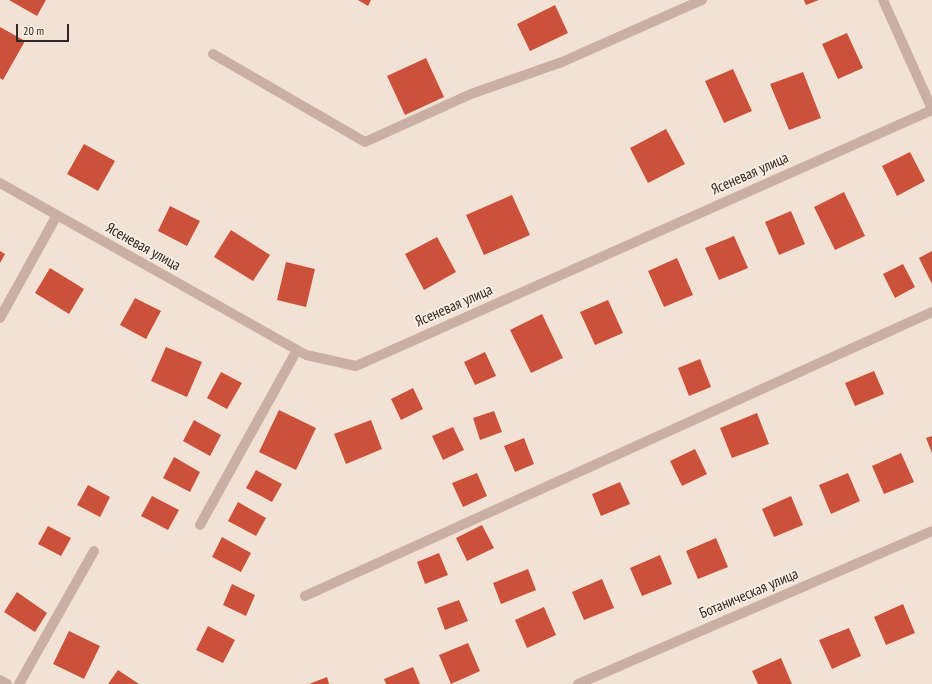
<!DOCTYPE html>
<html>
<head>
<meta charset="utf-8">
<style>
	body { margin:0 }
	#map { position:relative; width:932px; height:684px; overflow:hidden; background:#f2e2d6; font-family:"PT Sans Narrow",sans-serif }
	canvas { display:block }
	.scale { position:absolute; left:16px; top:24px; width:53px; height:18px; box-sizing:border-box; border:2px solid #342824; border-top:0; padding-left:5px; font-size:12px; line-height:14px; white-space:nowrap; color:#342824; -webkit-text-stroke:3px #f9ede2; paint-order:stroke }
</style>
</head>
<body>
<div id="map">
<canvas width="932" height="684"></canvas>
<div class="scale">20 m</div>
</div>
<script>
const context = document.querySelector('canvas').getContext('2d');
context.lineJoin = 'round';
function fillPath(path, color) {
  context.fillStyle = color;
  context.fill(path, 'evenodd');
}
function toPath(rows) {
  const path = new Path2D();
  for (const r of rows) {
    path.moveTo(r[0], r[1]);
    for (let i = 2; i < r.length; i += 2) path.lineTo(r[i], r[i + 1]);
  }
  return path;
}
function strokePath(path, color, width, dash) {
  context.strokeStyle = color;
  context.lineWidth = width;
  context.lineCap = dash ? 'butt' : 'round';
  context.setLineDash(dash || []);
  context.stroke(path);
}
function write(font, color, halo, rows, align = 'center') {
  context.font = font + ' "PT Sans Narrow",sans-serif';
  context.lineWidth = 4;
  context.setLineDash([]);
  context.textBaseline = 'middle';
  context.strokeStyle = halo;
  context.fillStyle = color;
  for (const [text, x, y, turn = 0] of rows) {
    context.save();
    context.translate(x, y);
    context.rotate((+turn || 0) * Math.PI / 180);
    context.textAlign = isNaN(turn) ? turn : align;
    if (halo) context.strokeText(text, 0, 0);
    context.fillText(text, 0, 0);
    context.restore();
  }
}
fillPath(toPath([
	[9,0,46,0,37,16],
	[358,0,371,0,368,6],
	[804,0,819,0,806,5],
	[555,5,568,33,530,51,517,24],
	[0,27,25,41,3,80,0,78],
	[847,33,863,68,838,79,822,44],
	[426,58,444,97,405,115,387,76],
	[733,69,752,111,724,123,705,81],
	[803,72,821,118,789,130,770,84],
	[666,129,685,164,648,183,630,148],
	[84,144,115,161,98,191,67,174],
	[910,152,925,181,897,196,882,166],
	[844,192,865,236,835,250,814,207],
	[512,195,530,235,484,255,466,215],
	[170,206,200,221,187,246,158,231],
	[791,211,805,244,779,255,765,222],
	[231,230,270,255,253,281,214,257],
	[734,236,748,268,719,280,705,248],
	[437,237,456,272,424,290,405,254],
	[0,251,5,254,0,263],
	[932,251,932,284,919,258],
	[677,258,693,295,664,307,648,271],
	[286,262,315,269,306,307,277,300],
	[903,264,915,287,895,298,883,274],
	[50,268,84,289,69,314,35,293],
	[135,298,161,311,146,339,120,325],
	[608,300,623,333,595,345,580,312],
	[542,314,563,358,531,373,510,330],
	[166,347,202,362,187,397,151,381],
	[485,352,496,376,475,385,464,362],
	[700,359,711,387,689,396,678,368],
	[874,371,884,394,855,406,845,383],
	[221,372,242,383,227,409,207,398],
	[413,388,423,409,401,420,391,399],
	[279,410,316,428,296,470,259,452],
	[494,411,502,432,480,440,473,418],
	[757,413,769,444,732,458,720,428],
	[194,420,221,435,210,456,183,441],
	[371,420,382,449,346,464,334,434],
	[453,427,464,450,443,460,432,436],
	[932,436,932,453,926,438],
	[524,438,534,464,515,472,504,446],
	[695,449,707,474,682,486,670,461],
	[901,453,914,482,884,494,872,466],
	[174,457,200,472,190,492,163,478],
	[256,470,282,484,272,502,246,488],
	[477,473,487,496,463,507,452,483],
	[848,473,860,501,831,514,819,485],
	[620,482,630,504,601,516,592,494],
	[88,485,110,497,100,517,77,505],
	[152,496,179,510,168,530,141,516],
	[791,496,803,525,774,537,762,509],
	[238,502,266,518,256,536,228,521],
	[482,525,494,548,467,561,456,538],
	[48,526,71,538,61,556,38,544],
	[222,537,251,553,241,572,212,557],
	[716,538,728,567,698,579,686,551],
	[439,553,448,575,425,584,417,562],
	[660,555,672,584,642,596,630,568],
	[528,569,536,590,501,604,493,583],
	[602,579,614,608,584,620,572,592],
	[232,584,255,595,246,616,223,605],
	[17,592,47,613,35,632,4,612],
	[459,600,468,621,445,630,437,608],
	[903,604,915,633,886,645,874,617],
	[544,607,556,635,527,648,515,620],
	[208,626,235,640,223,663,196,650],
	[849,628,861,656,832,669,819,640],
	[69,631,100,646,84,679,53,664],
	[468,643,480,671,451,684,439,655],
	[781,658,792,684,758,684,752,671],
	[413,667,420,684,386,684,384,679],
	[118,670,139,684,108,684],
	[327,677,329,684,309,684]
]), '#cb513a');
strokePath(toPath([
	[883,0,932,109],
	[213,54,365,142,471,94,562,62,702,0],
	[0,183,306,355,356,366,932,110],
	[0,318,57,215],
	[200,525,297,350],
	[305,596,932,312],
	[0,680,7,684],
	[19,684,94,551],
	[578,684,932,531]
]), '#cab0a2', 10);
write('15px', '#342824', '#f9ede2', [
	["Ясеневая улица",750,174,-24],
	["Ясеневая улица",143,247,29],
	["Ясеневая улица",454,306,-24],
	["Ботаническая улица",749,594,-23]
]);
</script>
</body>
</html>
